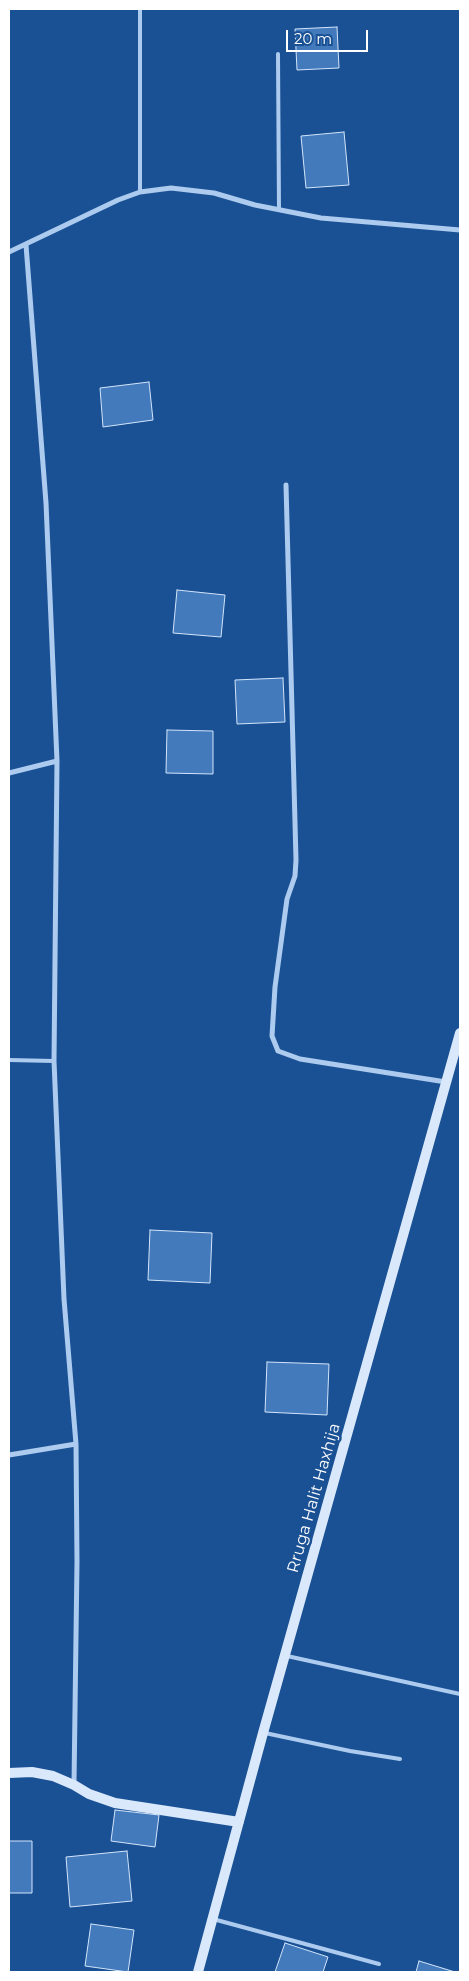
<!DOCTYPE html>
<html>
<head>
<meta charset="utf-8">
<style>
	body { margin:0 }
	#map { position:relative; width:469px; height:1981px; overflow:hidden; background:#1a5194; font-family:Montserrat,sans-serif }
	canvas { display:block }
	.frame { position:absolute; inset:0; border:10px solid #fff; pointer-events:none }
	.scale { position:absolute; left:286px; top:30px; width:82px; height:22px; box-sizing:border-box; border:2px solid #fff; border-top:0; padding-left:6px; font-size:15px; line-height:18px; white-space:nowrap; color:#fff; -webkit-text-stroke:4px #1a5194; paint-order:stroke }
</style>
</head>
<body>
<div id="map">
<canvas width="469" height="1981"></canvas>
<div class="frame"></div>
<div class="scale">20 m</div>
</div>
<script>
const context = document.querySelector('canvas').getContext('2d');
context.lineJoin = 'round';
function fillPath(path, color) {
  context.fillStyle = color;
  context.fill(path, 'evenodd');
}
function toPath(rows) {
  const path = new Path2D();
  for (const r of rows) {
    path.moveTo(r[0], r[1]);
    for (let i = 2; i < r.length; i += 2) path.lineTo(r[i], r[i + 1]);
  }
  return path;
}
function strokePath(path, color, width, dash) {
  context.strokeStyle = color;
  context.lineWidth = width;
  context.lineCap = dash ? 'butt' : 'round';
  context.setLineDash(dash || []);
  context.stroke(path);
}
function write(font, color, halo, rows, align = 'center') {
  context.font = font + ' Montserrat,sans-serif';
  context.lineWidth = 5;
  context.setLineDash([]);
  context.textBaseline = 'middle';
  context.strokeStyle = halo;
  context.fillStyle = color;
  for (const [text, x, y, turn = 0] of rows) {
    context.save();
    context.translate(x, y);
    context.rotate((+turn || 0) * Math.PI / 180);
    context.textAlign = isNaN(turn) ? turn : align;
    if (halo) context.strokeText(text, 0, 0);
    context.fillText(text, 0, 0);
    context.restore();
  }
}
const building = toPath([
	[337,27,339,68,297,70,295,29,337,27],
	[344,132,349,185,306,188,301,136,344,132],
	[149,382,153,420,103,427,100,388,149,382],
	[177,590,225,595,221,637,173,633,177,590],
	[283,678,285,722,237,724,235,680,283,678],
	[167,730,213,731,213,774,166,773,167,730],
	[150,1230,212,1233,210,1283,148,1280,150,1230],
	[267,1362,329,1364,327,1415,265,1412,267,1362],
	[115,1810,159,1815,155,1847,111,1841,115,1810],
	[9,1841,32,1841,32,1893,9,1893,9,1841],
	[127,1851,132,1901,70,1907,66,1857,127,1851],
	[91,1924,134,1930,128,1972,85,1966,91,1924],
	[285,1943,328,1957,323,1972,275,1972,285,1943],
	[419,1961,455,1972,416,1972,419,1961]
]);
fillPath(building, '#437abb');
strokePath(building, '#d2e5fb', 1);
strokePath(toPath([
	[140,9,140,192],
	[278,54,279,210],
	[9,1060,54,1061],
	[287,1656,460,1694],
	[265,1733,350,1751,400,1759],
	[213,1919,379,1964]
]), '#accbef', 4);
strokePath(toPath([
	[26,245,46,503,57,761,54,1061,64,1299,76,1444,77,1562,74,1784],
	[9,252,118,200,140,192,171,188,214,193,255,205,321,218,460,230],
	[286,485,296,860,295,876,287,899,275,987,272,1036,278,1051,300,1059,446,1082],
	[9,773,57,761],
	[9,1455,76,1444]
]), '#accbef', 5);
strokePath(toPath([
	[9,1773,32,1772,53,1776,74,1785,89,1794,115,1803,239,1822],
	[198,1972,263,1733,460,1033]
]), '#d9e8fb', 10);
write('16px', '#fff', '#1a5194', [
	["Rruga Halit Haxhija",314,1498,-74]
]);
</script>
</body>
</html>
